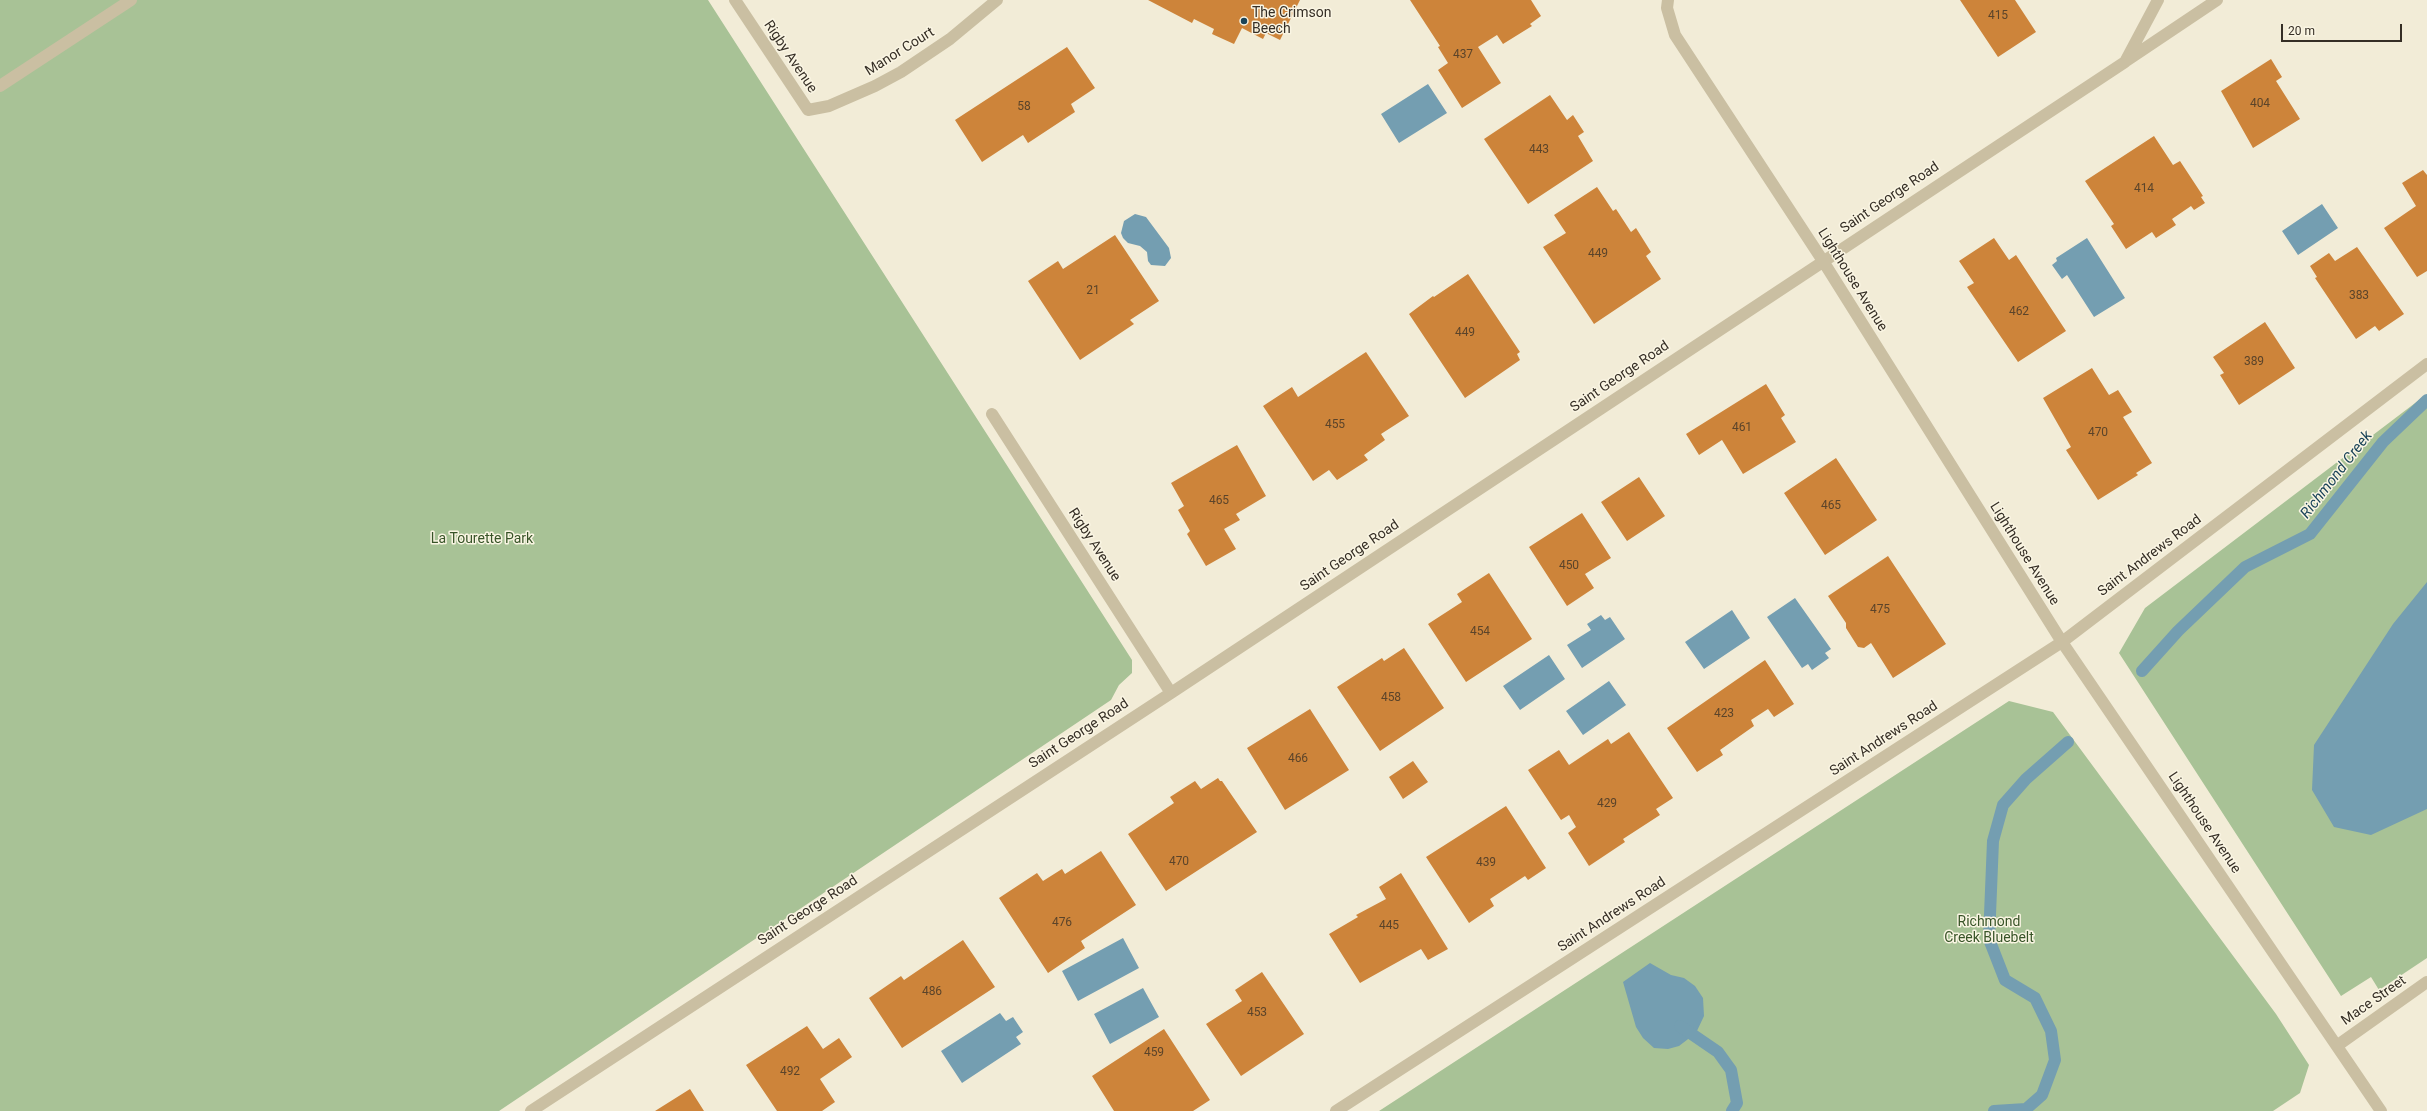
<!DOCTYPE html>
<html>
<head>
<meta charset="utf-8">
<style>
	body { margin:0 }
	#map { position:relative; width:2427px; height:1111px; overflow:hidden; background:#f2ecd7; font-family:Roboto,sans-serif }
	canvas { display:block }
	.scale { position:absolute; left:2281px; top:24px; width:121px; height:18px; box-sizing:border-box; border:2px solid #352e25; border-top:0; padding-left:5px; font-size:12px; line-height:14px; white-space:nowrap; color:#352e25; -webkit-text-stroke:3px #faf5e3; paint-order:stroke }
</style>
</head>
<body>
<div id="map">
<canvas width="2427" height="1111"></canvas>
<div class="scale">20 m</div>
</div>
<script>
const context = document.querySelector('canvas').getContext('2d');
context.lineJoin = 'round';
function fillPath(path, color) {
  context.fillStyle = color;
  context.fill(path, 'evenodd');
}
function toPath(rows) {
  const path = new Path2D();
  for (const r of rows) {
    path.moveTo(r[0], r[1]);
    for (let i = 2; i < r.length; i += 2) path.lineTo(r[i], r[i + 1]);
  }
  return path;
}
function strokePath(path, color, width, dash) {
  context.strokeStyle = color;
  context.lineWidth = width;
  context.lineCap = dash ? 'butt' : 'round';
  context.setLineDash(dash || []);
  context.stroke(path);
}
function write(font, color, halo, rows, align = 'center') {
  context.font = font + ' Roboto,sans-serif';
  context.lineWidth = 3;
  context.setLineDash([]);
  context.textBaseline = 'middle';
  context.strokeStyle = halo;
  context.fillStyle = color;
  for (const [text, x, y, turn = 0] of rows) {
    context.save();
    context.translate(x, y);
    context.rotate((+turn || 0) * Math.PI / 180);
    context.textAlign = isNaN(turn) ? turn : align;
    if (halo) context.strokeText(text, 0, 0);
    context.fillText(text, 0, 0);
    context.restore();
  }
}
fillPath(toPath([
	[0,0,708,0,1132,660,1132,673,1119,685,1111,700,499,1111,0,1111],
	[2427,394,2427,958,2379,990,2371,977,2341,996,2119,653,2145,608],
	[2009,701,2053,712,2276,1014,2309,1065,2300,1093,2273,1111,1379,1111]
]), '#a8c296');
fillPath(toPath([
	[1428,84,1447,113,1399,143,1381,114],
	[2322,204,2338,228,2298,255,2282,231],
	[1135,214,1146,217,1169,248,1171,258,1165,266,1151,265,1148,261,1147,252,1140,246,1128,243,1123,238,1121,233,1124,221],
	[2087,238,2125,298,2094,317,2067,275,2062,279,2052,265,2057,261,2056,258],
	[2427,582,2427,809,2371,835,2334,827,2312,790,2314,745,2393,624],
	[1795,598,1831,649,1825,653,1829,658,1812,670,1808,664,1802,668,1767,617],
	[1732,610,1750,638,1704,669,1685,642],
	[1601,615,1605,620,1610,617,1625,639,1582,668,1567,645,1591,630,1587,624],
	[1549,655,1565,679,1520,710,1503,686],
	[1609,681,1626,705,1583,735,1566,711],
	[1123,938,1139,968,1078,1001,1062,971],
	[1650,963,1671,975,1684,978,1695,986,1703,998,1704,1016,1696,1033,1679,1046,1668,1049,1654,1048,1643,1038,1636,1027,1623,982],
	[1143,988,1159,1017,1110,1044,1094,1014],
	[1000,1013,1006,1021,1013,1017,1023,1032,1016,1037,1021,1044,962,1083,941,1051]
]), '#749eb1');
strokePath(toPath([
	[2142,671,2178,631,2245,567,2310,534,2383,442,2427,400],
	[1680,1026,1718,1052,1731,1070,1737,1103,1732,1111],
	[1994,1111,2026,1109,2042,1095,2055,1060,2051,1031,2035,998,2005,980,1989,939,1993,841,2003,805,2026,779,2068,742]
]), '#749eb1', 12);
fillPath(toPath([
	[1148,0,1300,0,1280,40,1266,33,1263,39,1242,28,1234,44,1212,34,1214,29,1194,19,1192,23],
	[1410,0,1531,0,1541,16,1530,24,1532,26,1503,44,1497,35,1478,47,1501,83,1462,108,1438,70,1448,63,1438,47,1440,46],
	[1960,0,2015,0,2036,32,1998,57],
	[1067,47,1095,88,1071,104,1075,112,1028,143,1023,135,982,162,955,120],
	[2271,59,2282,77,2276,81,2300,119,2253,148,2221,91],
	[1550,95,1567,120,1573,115,1584,132,1578,136,1593,161,1528,204,1484,139],
	[2154,136,2173,165,2180,161,2203,196,2201,197,2205,203,2194,210,2191,206,2172,219,2176,225,2156,238,2152,232,2126,249,2111,226,2114,224,2085,181],
	[2423,170,2427,175,2427,271,2417,277,2384,228,2416,206,2402,183],
	[1597,187,1613,211,1616,209,1631,232,1636,228,1651,252,1646,256,1661,279,1594,324,1543,247,1566,233,1554,215],
	[1115,235,1159,301,1130,320,1134,324,1080,360,1028,281,1058,261,1063,269],
	[1994,238,2009,260,2016,255,2066,331,2018,362,1967,287,1974,283,1959,261],
	[2357,247,2404,314,2379,331,2375,326,2356,339,2315,278,2317,277,2310,266,2329,253,2335,261],
	[1468,274,1520,352,1517,354,1520,360,1465,398,1409,314,1433,296,1434,297],
	[2265,322,2295,368,2239,405,2220,375,2224,373,2213,357],
	[1366,352,1409,416,1381,434,1385,440,1364,455,1368,460,1337,480,1329,470,1313,481,1263,406,1292,387,1298,397],
	[2092,368,2109,395,2118,390,2132,412,2123,417,2152,463,2136,473,2138,475,2098,500,2066,450,2071,447,2043,398],
	[1766,384,1785,415,1781,418,1796,442,1743,474,1722,440,1699,455,1686,434],
	[1237,445,1266,496,1236,514,1240,520,1224,529,1236,549,1206,566,1187,534,1190,531,1178,510,1184,506,1171,483],
	[1836,458,1877,520,1825,555,1784,493],
	[1639,477,1665,516,1627,541,1601,502],
	[1582,513,1611,558,1585,574,1594,588,1567,606,1529,547],
	[1888,556,1946,644,1893,678,1871,643,1864,648,1858,647,1846,628,1846,623,1828,596],
	[1489,573,1532,639,1466,682,1428,624,1462,602,1457,594],
	[1404,648,1444,708,1380,751,1337,687,1382,658,1384,661],
	[1765,660,1794,704,1774,717,1768,709,1751,720,1754,726,1720,750,1723,755,1697,772,1667,728],
	[1310,709,1349,770,1285,810,1247,748],
	[1629,732,1673,798,1656,809,1660,815,1623,839,1625,842,1589,866,1568,833,1576,827,1569,815,1561,820,1528,770,1559,750,1569,765,1608,739,1611,744],
	[1413,761,1428,782,1403,799,1389,777],
	[1218,778,1220,781,1222,781,1257,832,1166,891,1128,834,1174,803,1170,797,1195,781,1201,789],
	[1506,806,1546,868,1528,880,1525,876,1490,899,1494,906,1469,923,1426,857],
	[1101,851,1136,905,1081,941,1085,948,1048,973,999,898,1037,873,1043,881,1062,869,1065,874],
	[1401,873,1448,949,1428,960,1421,949,1360,983,1329,934,1358,917,1356,915,1386,899,1379,887],
	[963,940,995,987,902,1048,869,998,901,976,904,980],
	[1262,972,1304,1034,1241,1076,1206,1024,1242,1001,1235,990],
	[807,1026,823,1049,839,1038,852,1057,820,1079,835,1102,822,1111,777,1111,746,1065],
	[1164,1029,1210,1100,1193,1111,1114,1111,1092,1076],
	[690,1089,704,1111,655,1111]
]), '#cd843a');
strokePath(toPath([
	[735,0,808,110,829,106,875,86,901,72,950,39,997,0],
	[1668,0,1667,8,1675,35,1823,261,2062,642,2381,1111],
	[2126,61,2217,0],
	[0,86,131,0],
	[992,414,1171,693],
	[2338,1045,2427,982],
	[531,1111,1171,693,2125,62,2158,0],
	[1336,1111,2062,642,2427,364]
]), '#cabfa2', 12);
for (const [x, y, r, color] of [
	[1244,21,4,"#194358"]
]) {
  const dot = new Path2D();
  dot.arc(x, y, r, 0, 2 * Math.PI);
  context.fillStyle = color;
  context.fill(dot);
  strokePath(dot, '#faf5e3', 1.5);
}
write('12px', '#5b442a', null, [
	["415",1998,16],
	["437",1463,55],
	["404",2260,104],
	["58",1024,107],
	["443",1539,150],
	["414",2144,189],
	["449",1598,254],
	["21",1093,291],
	["383",2359,296],
	["462",2019,312],
	["449",1465,333],
	["389",2254,362],
	["455",1335,425],
	["461",1742,428],
	["470",2098,433],
	["465",1219,501],
	["465",1831,506],
	["450",1569,566],
	["475",1880,610],
	["454",1480,632],
	["458",1391,698],
	["423",1724,714],
	["466",1298,759],
	["429",1607,804],
	["470",1179,862],
	["439",1486,863],
	["476",1062,923],
	["445",1389,926],
	["486",932,992],
	["453",1257,1013],
	["459",1154,1053],
	["492",790,1072]
]);
write('14px', '#352e25', '#faf5e3', [
	["The Crimson",1252,13],
	["Beech",1252,29]
], 'left');
write('14px', '#352e25', '#faf5e3', [
	["Manor Court",900,52,-32],
	["Rigby Avenue",790,57,56],
	["Saint George Road",1890,198,-34],
	["Lighthouse Avenue",1852,280,58],
	["Saint George Road",1620,377,-34],
	["Rigby Avenue",1094,545,57],
	["Lighthouse Avenue",2024,554,58],
	["Saint George Road",1350,556,-34],
	["Saint Andrews Road",2150,556,-37],
	["Saint George Road",1079,734,-33],
	["Saint Andrews Road",1884,739,-33],
	["Lighthouse Avenue",2204,823,56],
	["Saint George Road",808,911,-33],
	["Saint Andrews Road",1612,915,-33],
	["Mace Street",2374,1001,-35]
]);
write('14px', '#385428', '#faf5e3', [
	["La Tourette Park",482,539],
	["Richmond",1989,922],
	["Creek Bluebelt",1989,938]
]);
write('italic 15px', '#194358', '#faf5e3', [
	["Richmond Creek",2337,475,-52]
]);
</script>
</body>
</html>
